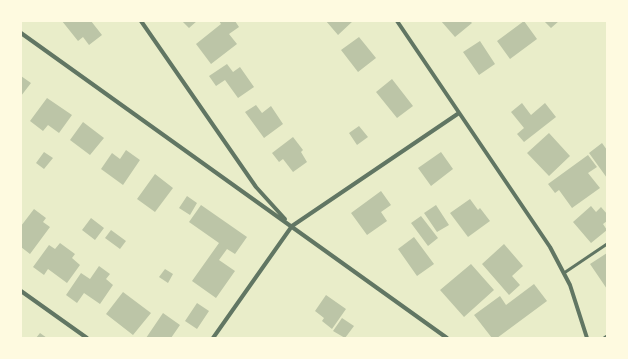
<!DOCTYPE html>
<html>
<head>
<meta charset="utf-8">
<style>
	body { margin:0 }
	#map { position:relative; width:628px; height:359px; overflow:hidden; background:#e9edc9; font-family:Figtree,sans-serif }
	canvas { display:block }
	.frame { position:absolute; inset:0; border:22px solid #fefae0; pointer-events:none }
</style>
</head>
<body>
<div id="map">
<canvas width="628" height="359"></canvas>
<div class="frame"></div>
</div>
<script>
const context = document.querySelector('canvas').getContext('2d');
context.lineJoin = 'round';
function fillPath(path, color) {
  context.fillStyle = color;
  context.fill(path, 'evenodd');
}
function toPath(rows) {
  const path = new Path2D();
  for (const r of rows) {
    path.moveTo(r[0], r[1]);
    for (let i = 2; i < r.length; i += 2) path.lineTo(r[i], r[i + 1]);
  }
  return path;
}
function strokePath(path, color, width, dash) {
  context.strokeStyle = color;
  context.lineWidth = width;
  context.lineCap = dash ? 'butt' : 'round';
  context.setLineDash(dash || []);
  context.stroke(path);
}
fillPath(toPath([
	[62,21,91,21,102,35,89,45,83,37,78,41],
	[182,21,197,21,189,28],
	[219,21,235,21,239,27,229,34,237,44,211,64,196,44,221,24],
	[326,21,353,21,338,35],
	[441,21,470,21,472,23,455,37],
	[524,21,537,39,510,59,497,41],
	[544,21,559,21,551,28],
	[359,37,376,58,358,72,341,50],
	[480,41,495,64,479,75,463,52],
	[227,64,233,72,240,67,254,87,238,98,225,80,216,86,209,76],
	[21,76,31,83,21,96],
	[392,79,413,106,397,118,376,92],
	[47,98,72,115,59,133,48,125,43,131,30,121],
	[522,103,531,115,545,103,556,117,524,142,517,134,524,128,511,112],
	[256,105,262,113,271,106,283,124,264,138,245,112],
	[83,122,104,138,90,155,70,140],
	[359,126,368,137,357,145,349,133],
	[549,133,570,156,549,176,527,153],
	[293,137,303,150,301,152,307,162,293,172,283,159,279,162,272,153],
	[602,143,607,150,607,178,589,153],
	[126,150,140,160,123,185,101,169,112,153,120,159],
	[44,152,53,158,44,169,36,163],
	[441,152,453,169,431,186,418,168],
	[588,155,597,167,588,173,600,188,572,208,559,190,555,193,548,184],
	[155,174,173,188,155,212,137,199],
	[381,191,391,205,381,212,387,221,367,235,351,213],
	[187,196,197,203,190,215,179,208],
	[470,199,478,210,480,208,490,221,468,237,450,213],
	[201,205,247,237,235,254,227,249,219,260,235,271,216,298,192,281,219,243,189,222],
	[436,205,449,225,437,232,424,213],
	[591,206,596,212,601,207,607,214,607,221,603,224,607,230,591,243,573,222],
	[34,209,46,218,43,222,50,227,30,254,21,247,21,226],
	[421,216,438,238,428,246,411,223],
	[91,218,104,228,95,240,82,230],
	[111,230,126,241,120,249,105,238],
	[414,237,434,264,417,276,398,249],
	[60,243,75,254,72,258,80,265,67,283,48,269,44,275,33,267,49,245,55,249],
	[504,244,523,266,512,276,520,285,509,295,482,264],
	[607,253,607,289,590,264],
	[471,264,494,290,464,317,440,290],
	[99,266,110,274,106,279,113,285,100,304,84,293,77,303,66,295,81,273,90,279],
	[165,269,173,274,168,283,159,277],
	[534,284,547,301,497,338,492,338,474,315,500,296,506,305],
	[123,292,151,313,133,335,106,314],
	[326,295,346,309,332,329,322,321,324,318,315,311],
	[197,303,209,311,197,329,185,321],
	[163,313,180,325,171,338,146,338],
	[342,318,354,326,345,338,333,331],
	[40,333,47,338,36,338]
]), '#bcc5a7');
strokePath(toPath([
	[564,273,607,244],
	[604,338,607,336]
]), '#617663', 3);
strokePath(toPath([
	[141,21,256,187,285,219],
	[397,21,550,247,570,285,587,338],
	[21,33,447,338],
	[21,291,87,338],
	[213,338,292,226,459,113]
]), '#617663', 4);
</script>
</body>
</html>
